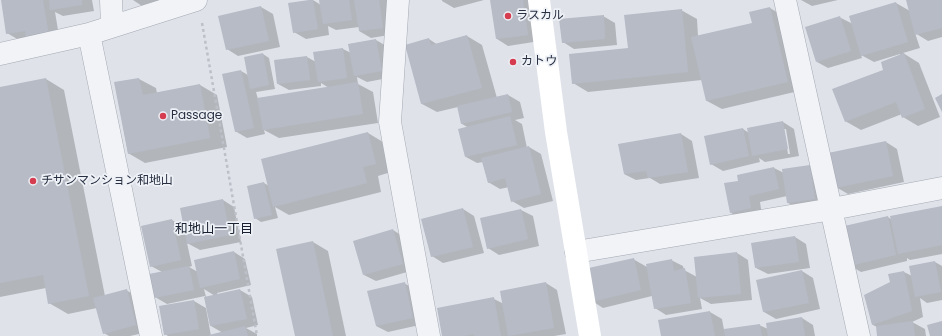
<!DOCTYPE html>
<html>
<head>
<meta charset="utf-8">
<style>
	body { margin:0 }
	canvas { display:block; background:#dfe2e9 }
</style>
</head>
<body>
<canvas width="942" height="336"></canvas>
<script>
const context = document.querySelector('canvas').getContext('2d');
context.lineJoin = 'round';
function fillPath(path, color) {
  context.fillStyle = color;
  context.fill(path, 'evenodd');
}
function toPath(rows) {
  const path = new Path2D();
  for (const r of rows) {
    path.moveTo(r[0], r[1]);
    for (let i = 2; i < r.length; i += 2) path.lineTo(r[i], r[i + 1]);
  }
  return path;
}
function strokePath(path, color, width, dash) {
  context.strokeStyle = color;
  context.lineWidth = width;
  context.lineCap = dash ? 'butt' : 'round';
  context.setLineDash(dash || []);
  context.stroke(path);
}
function write(font, color, halo, rows, align = 'center') {
  context.font = font + ' Poppins,"Noto Sans JP",sans-serif';
  context.lineWidth = 3.5;
  context.setLineDash([]);
  context.textBaseline = 'middle';
  context.strokeStyle = halo;
  context.fillStyle = color;
  for (const [text, x, y, turn = 0] of rows) {
    context.save();
    context.translate(x, y);
    context.rotate((+turn || 0) * Math.PI / 180);
    context.textAlign = isNaN(turn) ? turn : align;
    if (halo) context.strokeText(text, 0, 0);
    context.fillText(text, 0, 0);
    context.restore();
  }
}
fillPath(toPath([
	[2,0,92,0,94,11,63,16,55,12,61,48,19,40,7,33],
	[133,0,161,0,142,6],
	[313,0,321,5,320,0,390,0,395,34,371,38,359,31,359,27,336,30,328,26,329,35,306,39,294,32],
	[442,0,484,0,454,8,442,1],
	[491,0,533,0,540,41,508,46,497,39],
	[801,0,838,0,812,6],
	[907,0,942,0,942,37,928,41,915,33,920,48,903,53,919,63,940,117,918,126,903,117,902,114,861,130,845,121,884,71,900,56,900,54,874,62,861,55,862,58,828,68,817,62,839,17,853,24,850,16,896,3,910,11],
	[261,7,273,14,280,47,238,56,227,49],
	[770,8,785,17,803,90,722,109,707,101,702,80,588,92,573,83,629,49,681,10,697,19,698,36,753,24],
	[603,16,615,23,617,45,574,49,563,42],
	[467,36,482,45,497,98,508,95,520,102,524,118,515,120,522,124,527,148,529,147,541,154,553,201,524,208,512,201,509,187,500,189,488,182,483,162,477,163,466,157,469,128,462,124,458,107,437,112,422,104,429,39,438,45],
	[376,40,388,47,393,77,367,82,357,77,358,84,373,92,378,123,279,138,264,130,265,134,247,138,235,131,241,71,248,75,263,54,269,58,275,89,256,92,258,99,329,88,321,83,321,86,289,90,278,84,307,57,316,62,343,49,351,53,350,44],
	[46,79,64,90,105,296,126,290,138,297,147,332,130,336,109,336,104,333,97,308,68,314,49,303,46,288,0,297,0,88],
	[139,79,156,88,157,93,200,85,217,95,227,147,145,163,128,153,115,83],
	[783,122,794,129,799,156,765,162,759,158,760,162,723,171,711,164,743,129,749,133],
	[784,129,786,129,790,154,788,154],
	[368,133,383,142,391,172,378,176,381,192,289,215,275,207,278,218,261,222,255,218,248,187,264,183,269,186],
	[681,134,692,141,699,178,660,184,650,178,636,180,624,174],
	[886,142,897,149,904,182,848,194,836,187],
	[810,166,822,173,826,205,800,209,788,203,787,196,760,202,762,215,743,219,731,213,774,168,784,173],
	[223,200,234,207,241,242,200,250,187,243,192,266,189,267,198,272,234,252,245,259,251,285,217,293,218,295,240,290,252,297,258,325,246,328,257,334,257,336,168,336,165,334,194,301,206,308,211,336,223,333,211,326,205,296,167,304,155,297,162,272,151,266,172,220,185,228],
	[204,289,215,296,206,297],
	[942,207,942,254,910,260,907,258,907,261,861,272,849,265,888,217,892,220],
	[463,209,474,216,484,253,443,263,432,256],
	[521,210,533,216,539,246,499,255,488,248],
	[393,230,404,237,414,270,376,281,364,275],
	[795,237,806,244,810,268,768,274,756,268],
	[313,242,328,251,346,336,296,336],
	[737,253,748,260,752,300,711,304,700,298,702,309,666,315,655,308,652,296,603,308,592,301,633,259,647,267,671,260,683,266,684,270,697,277],
	[935,262,942,266,942,300,927,303,920,298,923,317,912,322,925,329,926,336,878,336,877,327,873,325,891,282,904,272,912,276],
	[802,271,813,278,820,309,776,319,764,312,758,281],
	[404,283,416,290,424,324,388,332,376,326],
	[546,283,557,290,566,334,554,336,443,336,494,299,504,304],
	[710,312,722,319,724,330,759,325,768,329,802,318,813,325,815,336,662,336]
]), '#0003');
fillPath(toPath([
	[1,0,43,0,50,42,27,46,25,31,6,34],
	[49,0,82,0,82,5,50,10],
	[309,0,313,0,318,29,293,33,288,3],
	[319,0,349,0,352,20,323,24],
	[354,0,379,0,383,28,359,31],
	[490,0,523,0,528,35,496,39],
	[906,0,942,0,942,28,915,35],
	[896,2,908,42,861,56,849,16],
	[261,6,269,41,226,50,218,16],
	[770,7,788,82,706,101,691,37,752,23,749,12],
	[682,9,688,72,572,84,569,54,628,48,624,15],
	[604,15,605,39,562,43,559,19],
	[840,16,851,51,816,62,805,27],
	[467,35,482,88,421,104,405,45,429,38,431,45],
	[376,39,382,71,354,76,348,44],
	[343,48,347,78,318,82,313,52],
	[263,53,269,85,250,89,244,57],
	[904,53,925,109,902,118,896,102,845,122,832,89,883,70,881,62],
	[307,56,310,80,277,84,274,60],
	[241,70,254,128,235,132,222,74],
	[46,78,89,296,48,304,43,275,0,283,0,87],
	[139,78,143,95,200,84,210,138,128,154,114,82],
	[358,82,363,114,263,130,257,98],
	[508,94,512,112,461,124,457,106],
	[942,94,942,112,935,98],
	[510,116,517,145,465,157,458,129],
	[783,121,788,149,752,156,747,128],
	[743,128,749,156,710,165,704,136],
	[368,132,376,164,363,167,367,183,273,207,261,159],
	[681,133,688,172,648,178,646,171,624,174,618,144],
	[886,141,893,176,835,188,828,153],
	[529,146,541,194,511,202,505,178,488,183,481,158],
	[810,165,815,199,787,203,782,169],
	[774,167,779,189,749,196,751,208,730,213,724,183,738,181,737,175],
	[264,182,272,215,254,219,247,186],
	[223,199,230,235,187,244,180,208],
	[942,206,942,245,898,254,890,216],
	[463,208,473,247,431,257,421,219],
	[521,209,528,239,487,249,480,218],
	[888,216,896,255,849,266,840,227],
	[172,219,181,260,150,267,141,226],
	[393,229,403,264,363,275,353,241],
	[795,236,799,262,755,268,751,243],
	[313,241,333,336,295,336,276,249],
	[234,251,240,279,200,288,194,260],
	[737,252,741,294,698,298,694,257],
	[634,258,641,290,591,302,584,269],
	[672,259,674,271,685,268,691,303,654,309,646,264],
	[935,261,941,292,915,297,909,266],
	[189,266,194,290,154,298,149,274],
	[802,270,809,303,763,312,756,280],
	[904,271,912,311,872,325,864,295,890,282,888,274],
	[405,282,413,318,376,326,367,291],
	[546,282,554,328,508,336,500,291],
	[127,289,136,325,103,334,93,298],
	[240,289,247,319,210,326,204,297],
	[494,297,501,336,474,336,474,334,464,336,442,336,437,308],
	[194,300,199,329,164,335,159,306],
	[710,311,715,336,661,336,658,320],
	[802,317,805,336,768,336,766,323],
	[913,321,915,336,877,336,876,326],
	[942,321,942,336,930,336,927,325],
	[760,324,762,336,725,336,724,329],
	[245,326,248,336,209,336,209,335]
]), '#b6bbc6');
const street = toPath([
	[111,0,112,26],
	[398,0,390,122,429,336],
	[785,0,859,336],
	[89,34,151,336],
	[0,54,89,34,196,0],
	[576,252,832,209,942,188]
]);
strokePath(street, '#a4a9b3', 23);
strokePath(toPath([
	[202,23,257,336]
]), '#bdc0c8', 2.5, [3, 3]);
strokePath(street, '#f2f3f7', 22);
strokePath(toPath([
	[539,0,556,132,590,336]
]), '#fff', 22);
for (const [x, y, r, color] of [
	[508,16,4,"#d53c4f"],
	[513,62,4,"#d53c4f"],
	[163,116,4,"#d53c4f"],
	[33,181,4,"#d53c4f"]
]) {
  const dot = new Path2D();
  dot.arc(x, y, r, 0, 2 * Math.PI);
  context.fillStyle = color;
  context.fill(dot);
  strokePath(dot, '#eef1f6', 1.5);
}
write('12px', '#272f41', '#eef1f6', [
	["ラスカル",516,16],
	["カトウ",521,62],
	["Passage",171,116],
	["チサンマンション和地山",41,181]
], 'left');
write('13px', '#192131', '#eef1f6', [
	["和地山一丁目",214,230]
]);
</script>
</body>
</html>
